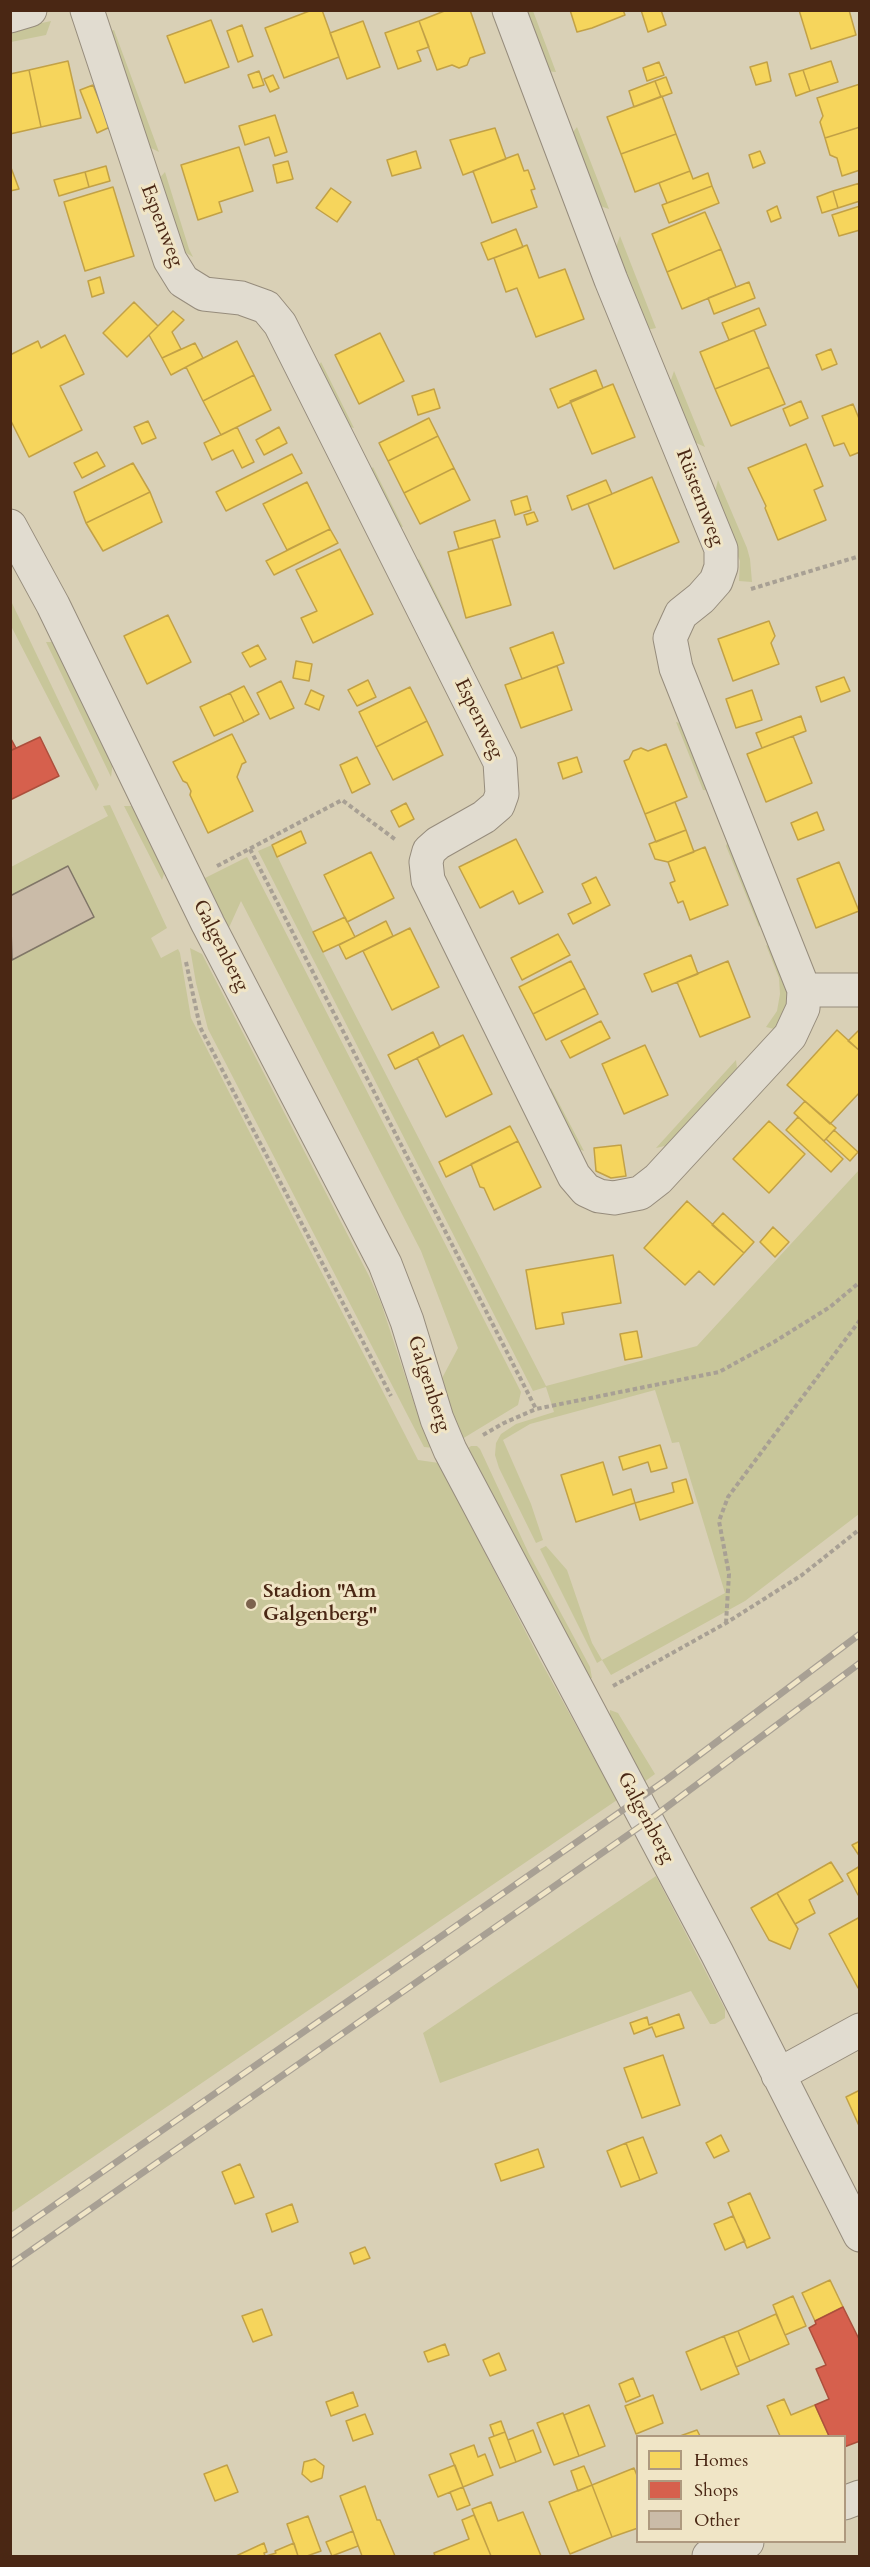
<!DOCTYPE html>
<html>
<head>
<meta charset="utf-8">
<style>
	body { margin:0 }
	#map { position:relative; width:870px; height:2567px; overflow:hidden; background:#d9d0b6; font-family:Cardo,serif }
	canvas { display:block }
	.frame { position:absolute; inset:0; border:12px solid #4a2714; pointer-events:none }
	.legend { position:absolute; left:636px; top:2435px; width:210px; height:108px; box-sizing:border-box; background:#f0e5c6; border:2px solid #ae997f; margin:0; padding:8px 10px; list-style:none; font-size:18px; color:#4a2714 }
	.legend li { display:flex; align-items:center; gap:12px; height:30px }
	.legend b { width:30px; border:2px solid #ae997f }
</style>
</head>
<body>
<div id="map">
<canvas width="870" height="2567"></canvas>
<div class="frame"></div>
<ul class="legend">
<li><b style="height:16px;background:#f6d55c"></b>Homes</li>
<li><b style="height:16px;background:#d6604d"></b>Shops</li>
<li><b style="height:16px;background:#cabba8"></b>Other</li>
</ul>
</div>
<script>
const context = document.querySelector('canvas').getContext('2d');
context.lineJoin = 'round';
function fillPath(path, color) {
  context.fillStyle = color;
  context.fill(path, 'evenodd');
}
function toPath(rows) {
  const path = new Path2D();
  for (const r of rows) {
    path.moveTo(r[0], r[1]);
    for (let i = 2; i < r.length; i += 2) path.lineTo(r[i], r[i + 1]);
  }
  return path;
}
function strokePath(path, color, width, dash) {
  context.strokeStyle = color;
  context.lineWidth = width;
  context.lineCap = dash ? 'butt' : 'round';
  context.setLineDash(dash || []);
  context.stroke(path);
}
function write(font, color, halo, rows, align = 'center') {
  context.font = font + ' Cardo,serif';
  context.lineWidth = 6;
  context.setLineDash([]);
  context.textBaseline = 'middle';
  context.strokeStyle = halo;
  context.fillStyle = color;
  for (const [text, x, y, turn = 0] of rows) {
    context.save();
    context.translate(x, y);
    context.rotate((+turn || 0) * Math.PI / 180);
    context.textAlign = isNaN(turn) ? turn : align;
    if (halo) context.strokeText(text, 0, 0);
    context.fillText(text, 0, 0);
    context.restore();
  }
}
fillPath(toPath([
	[523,11,533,11,556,72,545,71],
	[51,21,46,35,11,42,10,30],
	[114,30,159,152,143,144,107,32],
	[577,127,609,209,597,205,570,136],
	[165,172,189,249,193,257,183,251,156,182],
	[620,236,656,328,647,330,615,250],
	[321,362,354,428,337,423,314,375],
	[674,371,705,447,692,441,669,386],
	[373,467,403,527,389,525,364,477],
	[718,480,747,548,750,559,752,582,739,581,740,561,714,496],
	[419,559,471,664,458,664,411,568],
	[11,601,99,785,96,791,11,626],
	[46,642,53,642,113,762,111,777],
	[676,722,683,724,715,791,703,790],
	[110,805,167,928,151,938,161,958,178,949,180,953,191,1018,418,1460,439,1463,540,1660,617,1800,11,2213,11,867,108,816,103,806],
	[124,806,132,806,165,871,162,880],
	[730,836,766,915,759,927,726,846],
	[272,845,323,952,546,1386,697,1346,859,1170,859,1514,745,1601,611,1675,602,1660,597,1663,540,1549,546,1546,567,1570,592,1643,602,1660,725,1593,679,1442,672,1443,655,1390,530,1424,503,1440,531,1504,543,1540,536,1543,499,1468,495,1455,496,1443,501,1434,516,1424,554,1412,546,1387,533,1391,258,851],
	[247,857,521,1392,518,1405,462,1439,440,1382,458,1348,421,1251,241,901,227,932,201,880],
	[766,945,781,953,792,991,778,1030,766,1027,777,1011,780,994,779,978],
	[190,948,202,954,369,1276,381,1303,416,1409,435,1448,424,1447,208,1029,196,983],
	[736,1060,738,1076,673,1144,656,1148],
	[551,1088,584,1151,568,1145,546,1103],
	[471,1446,477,1446,480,1449,529,1554,590,1667,592,1678,589,1679,467,1449],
	[610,1710,618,1713,655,1774,644,1782,610,1719],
	[656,1876,725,2009,725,2018,715,2024,710,2024,691,1991,440,2083,423,2033]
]), '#c8c69a');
const homes = toPath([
	[312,10,322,10,339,57,284,78,265,28,312,10],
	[447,10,470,10,485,53,470,58,467,65,459,68,452,65,437,70,419,21,447,10],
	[570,10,623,10,625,15,592,28,577,32,570,10],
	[641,10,661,10,666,25,648,32,641,10],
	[799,10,849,10,856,35,811,49,799,10],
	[211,20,229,67,185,83,167,36,211,20],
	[363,21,380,67,347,79,330,33,363,21],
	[419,21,429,47,417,51,421,61,398,69,385,33,419,21],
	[242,25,253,56,238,62,227,31,242,25],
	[68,61,81,118,41,127,29,70,68,61],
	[831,61,838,82,810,91,803,70,831,61],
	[659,62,664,75,647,81,643,68,659,62],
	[767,62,771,81,756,85,750,67,767,62],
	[29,70,41,127,10,134,10,74,29,70],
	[803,70,810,91,796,96,789,74,803,70],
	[259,71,264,85,253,88,248,75,259,71],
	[273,75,279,88,270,92,264,79,273,75],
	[666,77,672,93,661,97,655,81,666,77],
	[655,81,661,97,634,107,629,91,655,81],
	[860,84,860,127,825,138,820,122,823,116,817,98,860,84],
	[93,85,110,127,97,133,80,90,93,85],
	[662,96,676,134,621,154,607,117,662,96],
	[275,115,287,152,275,156,269,137,245,145,239,126,275,115],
	[860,127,860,170,842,176,837,158,830,155,825,138,860,127],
	[495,128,506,159,463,175,450,140,495,128],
	[676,134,690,171,635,192,621,154,676,134],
	[239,147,253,191,219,202,222,212,198,220,181,165,239,147],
	[416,151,421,168,392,176,387,160,416,151],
	[760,151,765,163,753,168,749,155,760,151],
	[518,154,524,171,528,170,535,189,531,190,537,207,492,223,473,171,518,154],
	[288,161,293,179,277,183,273,165,288,161],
	[10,165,19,189,10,191,10,165],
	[106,166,110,181,89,187,85,172,106,166],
	[690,171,693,179,708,173,712,186,667,203,659,183,690,171],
	[85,172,89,187,59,196,54,180,85,172],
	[860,183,860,201,838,208,833,191,860,183],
	[712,186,719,203,669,223,662,205,712,186],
	[113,187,134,256,85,271,64,202,113,187],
	[331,188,351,202,337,222,316,208,331,188],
	[833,191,838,208,822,213,817,197,833,191],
	[777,206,781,218,771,222,767,211,777,206],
	[860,206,860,230,839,236,832,215,860,206],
	[705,212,721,249,667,272,652,234,705,212],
	[516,229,523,247,488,260,481,243,516,229],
	[527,245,539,278,565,269,584,319,536,337,517,288,506,292,494,258,527,245],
	[721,249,736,287,682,309,667,272,721,249],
	[100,277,104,293,92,297,88,281,100,277],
	[749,282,755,298,714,314,708,298,749,282],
	[134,302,158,326,127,357,103,333,134,302],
	[759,308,766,325,729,340,722,323,759,308],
	[173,311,184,320,172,332,181,349,162,358,149,335,173,311],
	[754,330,769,367,715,389,700,352,754,330],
	[380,333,404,381,359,404,335,355,380,333],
	[65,335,84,374,60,386,82,430,29,457,10,419,10,355,38,341,41,348,65,335],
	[237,341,254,375,203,401,186,367,237,341],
	[195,343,203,358,171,375,162,358,195,343],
	[831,349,837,364,822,370,816,355,831,349],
	[769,367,785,404,731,426,715,389,769,367],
	[596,370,603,388,558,408,550,389,596,370],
	[254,375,271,410,221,435,203,401,254,375],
	[613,384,635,437,592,454,570,401,613,384],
	[434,389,440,408,418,415,412,396,434,389],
	[801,401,808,418,790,426,783,409,801,401],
	[853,404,860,421,860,452,850,456,844,443,834,446,822,416,853,404],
	[429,418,438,436,388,461,379,443,429,418],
	[148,421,156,438,142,444,134,427,148,421],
	[237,427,254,462,242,468,233,450,212,460,204,443,237,427],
	[279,427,287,443,264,455,256,440,279,427],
	[438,436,454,468,404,493,388,461,438,436],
	[806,444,823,486,814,490,826,520,778,540,765,508,766,506,748,468,806,444],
	[97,452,105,466,82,478,74,463,97,452],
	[292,454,302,473,226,511,216,492,292,454],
	[133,463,150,492,86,523,74,492,133,463],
	[454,468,470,500,420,524,404,493,454,468],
	[652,477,679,542,614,569,588,504,652,477],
	[606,480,612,494,572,510,567,496,606,480],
	[307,482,330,529,287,550,263,504,307,482],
	[150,492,162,522,103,551,86,523,150,492],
	[527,496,531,510,515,515,511,501,527,496],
	[534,512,538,521,527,525,524,515,534,512],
	[495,520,500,537,459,549,454,532,495,520],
	[330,529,338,543,274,575,266,561,330,529],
	[492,539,511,605,466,618,448,552,492,539],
	[340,549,373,614,313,643,301,618,317,611,296,570,340,549],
	[168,615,191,662,147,684,124,636,168,615],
	[769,621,775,636,771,643,779,664,733,681,718,639,769,621],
	[553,632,564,663,522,679,510,648,553,632],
	[258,645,266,659,250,667,242,653,258,645],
	[296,661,312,664,309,681,293,678,296,661],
	[557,666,572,710,521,728,505,685,557,666],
	[844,677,850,691,821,702,816,687,844,677],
	[368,680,376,697,357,706,348,690,368,680],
	[281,681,294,708,270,719,257,693,281,681],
	[244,686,259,714,244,722,230,693,244,686],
	[410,687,427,721,376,747,359,712,410,687],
	[311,690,324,696,319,710,305,704,311,690],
	[752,690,762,720,736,728,726,699,752,690],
	[230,693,244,722,214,736,200,707,230,693],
	[801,716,806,731,762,748,756,733,801,716],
	[427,721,443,755,393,780,376,747,427,721],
	[232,734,246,762,242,764,237,777,253,811,208,833,190,795,191,791,187,783,183,781,173,762,232,734],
	[793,736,812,783,766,802,747,754,793,736],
	[666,744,687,797,645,814,624,761,629,759,633,751,641,748,648,751,666,744],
	[357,757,370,784,352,793,340,765,357,757],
	[577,757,582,772,563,779,558,763,577,757],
	[675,802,686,830,656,842,645,814,675,802],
	[406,803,414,819,399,827,391,811,406,803],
	[817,812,824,830,798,840,791,823,817,812],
	[686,830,694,852,668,862,655,859,649,844,686,830],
	[301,831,306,843,277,857,272,845,301,831],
	[516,839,543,892,519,904,513,891,480,908,459,867,516,839],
	[705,847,728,905,690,920,683,901,678,903,670,883,675,881,668,862,705,847],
	[371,852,394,898,347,922,324,875,371,852],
	[839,862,859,911,816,928,797,879,839,862],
	[596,877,610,905,573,924,568,914,591,903,582,884,596,877],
	[345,917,355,937,323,952,313,932,345,917],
	[386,921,393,936,346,959,339,945,386,921],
	[410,928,439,987,392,1010,363,951,410,928],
	[558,934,570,955,522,980,511,958,558,934],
	[691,955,698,974,652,992,644,974,691,955],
	[571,961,585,988,533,1014,519,987,571,961],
	[728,961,750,1017,700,1037,677,982,728,961],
	[585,988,598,1014,546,1040,533,1014,585,988],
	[601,1021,610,1038,570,1058,561,1041,601,1021],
	[860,1029,860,1051,848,1041,860,1029],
	[837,1030,860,1051,860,1092,830,1124,787,1085,837,1030],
	[433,1032,440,1047,395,1069,388,1055,433,1032],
	[463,1035,492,1094,446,1117,417,1058,463,1035],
	[645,1045,668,1095,624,1114,602,1064,645,1045],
	[805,1101,836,1128,824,1141,794,1113,805,1101],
	[798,1117,843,1159,831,1172,786,1130,798,1117],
	[769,1121,805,1154,769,1193,733,1159,769,1121],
	[510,1126,518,1141,446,1177,439,1162,510,1126],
	[834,1130,858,1152,850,1161,826,1139,834,1130],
	[518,1141,541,1187,494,1210,484,1188,480,1187,471,1164,518,1141],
	[621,1145,626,1176,611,1178,596,1171,594,1148,621,1145],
	[687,1201,744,1253,714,1285,699,1271,685,1285,644,1248,687,1201],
	[723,1213,754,1242,744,1253,712,1225,723,1213],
	[773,1227,789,1242,775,1257,760,1242,773,1227],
	[613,1255,621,1303,562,1313,564,1324,536,1329,526,1270,613,1255],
	[637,1331,642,1357,625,1360,620,1334,637,1331],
	[660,1445,667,1468,651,1472,648,1462,623,1470,619,1457,660,1445],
	[603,1462,613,1495,631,1489,635,1503,576,1522,561,1475,603,1462],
	[686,1479,693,1503,640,1520,635,1503,674,1492,672,1483,686,1479],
	[860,1841,860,1857,852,1845,860,1841],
	[831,1862,843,1881,809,1900,815,1913,795,1924,777,1893,831,1862],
	[860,1866,860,1895,858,1895,847,1874,860,1866],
	[777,1893,798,1929,790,1949,769,1940,751,1908,777,1893],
	[860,1917,860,1987,858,1988,829,1934,860,1917],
	[679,2014,684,2028,656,2037,652,2027,634,2034,630,2023,647,2017,649,2025,679,2014],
	[663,2055,680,2105,642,2118,624,2068,663,2055],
	[860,2090,860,2128,846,2097,860,2090],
	[721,2135,729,2151,714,2158,706,2143,721,2135],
	[643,2137,657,2173,640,2180,626,2143,643,2137],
	[626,2143,640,2180,621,2187,607,2151,626,2143],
	[538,2149,544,2167,501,2181,495,2164,538,2149],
	[240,2164,254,2197,235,2204,222,2172,240,2164],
	[750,2193,770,2238,747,2248,728,2203,750,2193],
	[292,2204,298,2222,272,2232,266,2214,292,2204],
	[733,2216,745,2241,725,2250,714,2224,733,2216],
	[365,2247,370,2258,354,2264,350,2253,365,2247],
	[830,2280,843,2307,815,2321,802,2293,830,2280],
	[793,2296,806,2326,785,2335,773,2305,793,2296],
	[262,2309,272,2335,253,2342,242,2316,262,2309],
	[776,2314,789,2344,750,2361,738,2331,776,2314],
	[738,2331,750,2361,736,2367,724,2336,738,2331],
	[724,2336,739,2374,701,2390,686,2352,724,2336],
	[445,2344,449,2355,428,2362,424,2352,445,2344],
	[499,2353,506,2370,490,2376,483,2360,499,2353],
	[633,2378,640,2396,626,2402,619,2384,633,2378],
	[353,2392,358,2406,331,2416,326,2402,353,2392],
	[653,2395,663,2423,636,2434,625,2406,653,2395],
	[784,2399,791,2415,815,2405,829,2436,780,2436,767,2406,784,2399],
	[589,2405,605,2446,579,2456,564,2415,589,2405],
	[563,2413,579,2456,554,2465,537,2423,563,2413],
	[365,2414,373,2434,353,2441,346,2421,365,2414],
	[501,2421,505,2432,494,2436,490,2425,501,2421],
	[533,2430,541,2452,516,2462,508,2440,533,2430],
	[697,2430,700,2436,680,2436,697,2430],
	[505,2432,516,2462,500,2468,489,2438,505,2432],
	[474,2445,478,2457,485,2454,493,2475,463,2487,450,2454,474,2445],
	[315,2459,324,2466,322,2478,311,2482,302,2474,304,2462,315,2459],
	[227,2465,238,2492,215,2501,204,2474,227,2465],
	[455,2465,463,2487,438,2497,429,2475,455,2465],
	[584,2466,592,2485,578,2491,571,2471,584,2466],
	[634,2468,638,2478,638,2528,612,2537,592,2485,634,2468],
	[592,2485,612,2537,570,2554,549,2502,592,2485],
	[365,2486,377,2520,380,2520,395,2556,362,2556,340,2496,365,2486],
	[463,2487,470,2505,457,2510,450,2492,463,2487],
	[491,2502,498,2521,523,2512,541,2556,491,2556,472,2509,491,2502],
	[474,2515,491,2556,435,2556,434,2553,469,2539,462,2520,474,2515],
	[308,2516,321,2551,307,2556,298,2556,287,2524,308,2516],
	[353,2531,358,2546,332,2556,326,2542,353,2531],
	[264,2543,267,2552,264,2553,265,2556,236,2556,264,2543],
	[294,2543,298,2556,266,2556,276,2553,275,2551,294,2543]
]);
fillPath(homes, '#f6d55c');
strokePath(homes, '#c2a146', 1.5);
const shops = toPath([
	[10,737,16,748,10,751,10,737],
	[40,737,59,776,10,800,10,751,40,737],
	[843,2307,860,2341,860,2441,844,2447,844,2436,829,2436,815,2405,829,2399,816,2369,826,2365,809,2328,816,2324,815,2321,843,2307]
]);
fillPath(shops, '#d6604d');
strokePath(shops, '#ac4f3c', 1.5);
const building = toPath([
	[68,866,94,917,12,960,10,896,68,866]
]);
fillPath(building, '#cabba8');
strokePath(building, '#807667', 1.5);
const street = toPath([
	[87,10,170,260,183,281,204,294,241,298,266,307,280,324,500,762,502,794,498,805,484,817,438,843,429,851,426,862,428,880,574,1176,586,1190,599,1196,614,1198,640,1193,658,1179,790,1036,803,1008,804,990],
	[509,10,611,280,721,549,721,567,716,581,701,598,681,614,670,638,676,668,804,990,860,990],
	[10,16,30,10],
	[10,526,53,605,208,924,385,1264,407,1321,437,1419,450,1450,717,1953,860,2235],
	[778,2075,860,2030],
	[844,2503,860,2497],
	[709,2556,747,2542]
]);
strokePath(street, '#968c7c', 35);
strokePath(toPath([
	[751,589,860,556],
	[250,849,536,1409,719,1372,774,1342,830,1307,860,1282],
	[217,866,342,800,396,840],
	[186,962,200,1027,391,1396],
	[483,1435,504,1423,536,1409],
	[726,1623,729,1574,719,1521,728,1497,860,1320],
	[613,1686,726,1623,802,1575,860,1529]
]), '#a8a094', 4, [4.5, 3]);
strokePath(street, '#e1dcd0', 33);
const rail = toPath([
	[10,2236,666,1780,860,1634],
	[10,2265,648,1821,860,1663]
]);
strokePath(rail, '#a8a094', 7);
strokePath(rail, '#f0e5c6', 4.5, [14]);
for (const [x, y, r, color] of [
	[251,1604,6,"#7c624d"]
]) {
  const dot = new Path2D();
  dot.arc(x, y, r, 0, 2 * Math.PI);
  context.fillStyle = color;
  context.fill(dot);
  strokePath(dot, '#f0e5c6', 2);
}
write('20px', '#4a2714', '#f0e5c6', [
	["Espenweg",161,226,69],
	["Rüsternweg",699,498,69],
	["Espenweg",478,719,64],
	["Galgenberg",220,946,63],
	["Galgenberg",428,1384,72],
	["Galgenberg",645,1818,62]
]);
write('bold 20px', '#4a2714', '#f0e5c6', [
	["Stadion \"Am",263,1592],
	["Galgenberg\"",263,1615]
], 'left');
</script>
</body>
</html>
